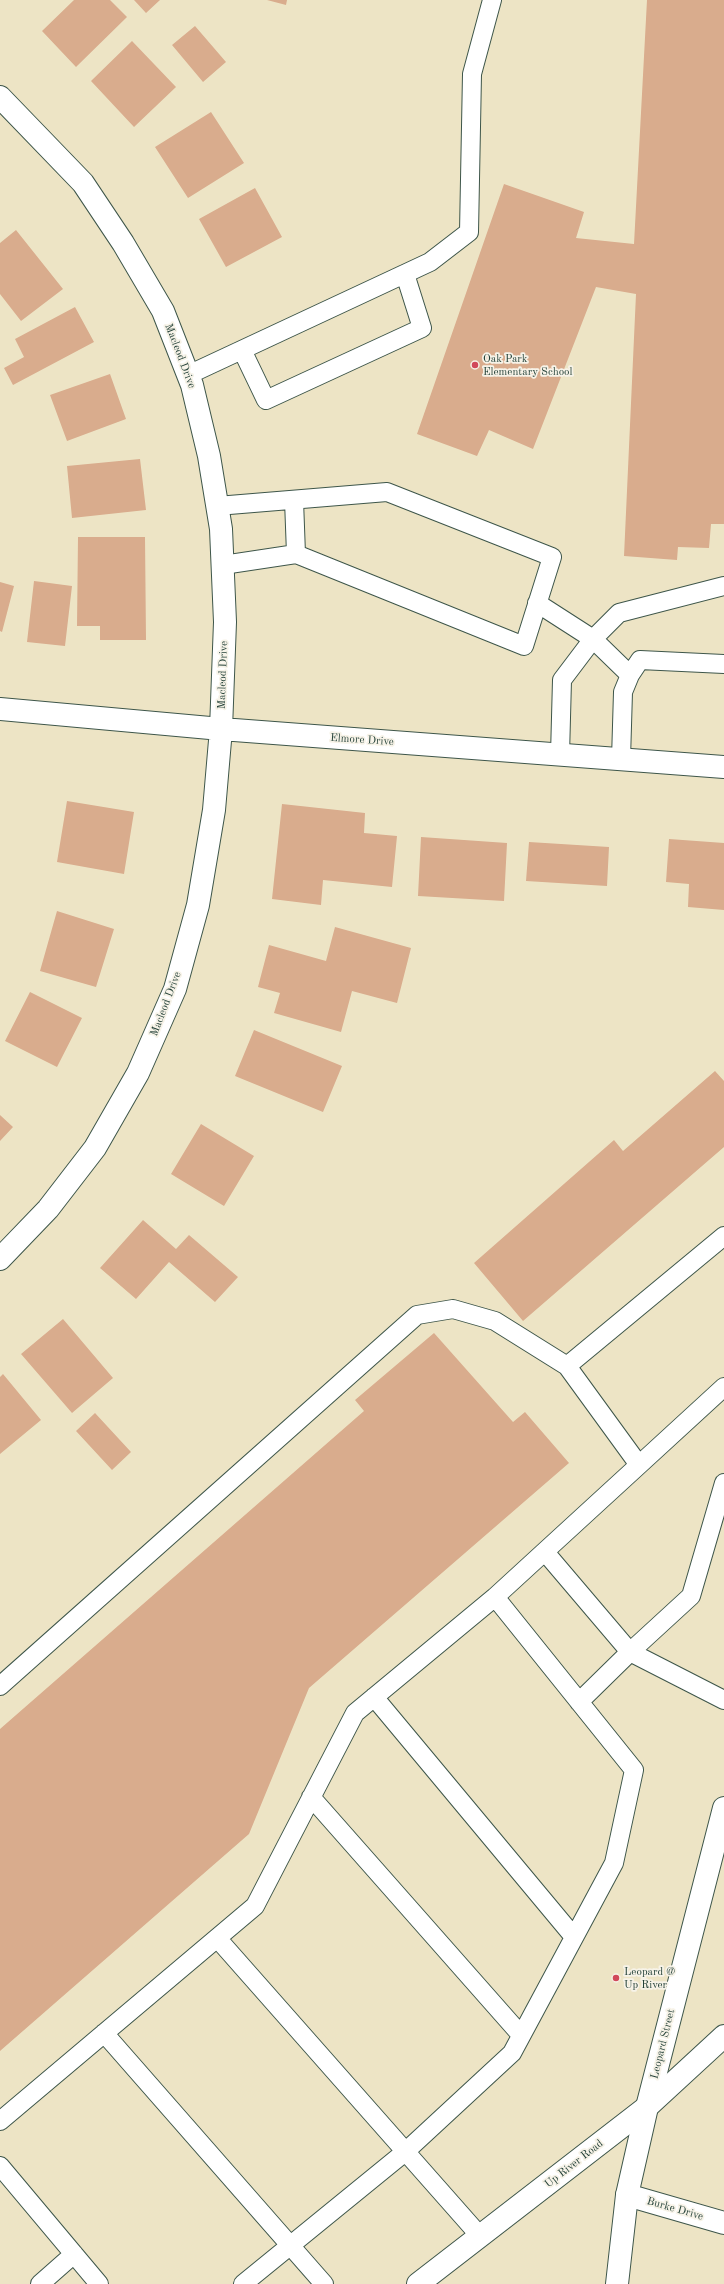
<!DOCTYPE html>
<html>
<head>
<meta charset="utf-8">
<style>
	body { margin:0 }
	canvas { display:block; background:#ede4c5 }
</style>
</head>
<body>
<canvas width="724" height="2284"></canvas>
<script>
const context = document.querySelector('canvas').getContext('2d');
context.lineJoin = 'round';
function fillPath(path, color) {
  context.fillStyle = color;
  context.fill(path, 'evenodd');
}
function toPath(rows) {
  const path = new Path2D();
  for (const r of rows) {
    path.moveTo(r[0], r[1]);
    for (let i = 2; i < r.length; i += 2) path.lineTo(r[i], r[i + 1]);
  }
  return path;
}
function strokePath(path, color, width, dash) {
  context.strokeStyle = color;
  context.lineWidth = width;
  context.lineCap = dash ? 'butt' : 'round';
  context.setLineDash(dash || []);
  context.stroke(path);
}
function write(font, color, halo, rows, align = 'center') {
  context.font = font + ' "Old Standard TT",serif';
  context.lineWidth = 3.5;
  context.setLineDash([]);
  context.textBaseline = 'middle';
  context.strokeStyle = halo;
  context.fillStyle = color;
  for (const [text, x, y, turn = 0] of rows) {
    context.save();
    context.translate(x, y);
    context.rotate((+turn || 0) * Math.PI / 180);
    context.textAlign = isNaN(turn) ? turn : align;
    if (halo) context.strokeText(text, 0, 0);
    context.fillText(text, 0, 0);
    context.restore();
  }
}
fillPath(toPath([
	[74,0,110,0,127,17,76,67,42,31],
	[134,0,160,0,146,13],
	[267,0,287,0,286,5],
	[647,0,724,0,724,524,711,524,709,548,678,547,677,560,624,556,636,294,596,287,533,449,489,430,477,456,417,434,504,184,584,212,576,238,634,244],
	[195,26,226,62,203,82,172,45],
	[132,41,176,87,134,127,91,81],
	[211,112,244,163,188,198,155,147],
	[255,188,282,237,226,267,199,219],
	[16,230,63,289,21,321,0,294,0,243],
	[75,307,94,342,13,385,4,368,24,357,15,339],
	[110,374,126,419,67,441,50,395],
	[140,459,146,510,72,518,67,466],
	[78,537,145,537,146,640,100,640,100,626,77,626],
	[34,581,72,586,65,646,27,642],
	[0,582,14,586,2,632,0,631],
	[67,801,134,812,124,874,57,862],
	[282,804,365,813,364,833,397,836,392,887,323,880,321,905,272,899],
	[421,837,507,843,504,901,418,896],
	[669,839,724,843,724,910,688,907,689,884,666,882],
	[529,842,609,847,607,886,526,881],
	[57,911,114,929,96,987,40,971],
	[335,927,411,948,397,1003,352,991,341,1032,274,1013,280,993,258,987,269,945,326,961],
	[30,992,82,1018,57,1067,5,1041],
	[254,1030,342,1066,323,1112,235,1076],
	[715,1071,724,1081,724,1147,523,1321,474,1263,614,1140,623,1151],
	[0,1115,13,1127,0,1141],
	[201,1124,254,1156,224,1206,171,1174],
	[143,1220,176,1249,189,1235,238,1277,215,1302,169,1262,136,1299,100,1268],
	[63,1319,113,1378,72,1413,21,1354],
	[434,1333,513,1422,525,1412,569,1463,309,1688,249,1834,0,2051,0,1729,364,1411,355,1400],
	[3,1374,41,1420,0,1454,0,1377],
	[95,1413,131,1452,112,1470,76,1431]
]), '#d9ac8d');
const service = toPath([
	[242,350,266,400,422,328,405,274],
	[188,375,430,262,469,232,472,74,492,0],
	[294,500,296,554],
	[217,506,387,492,552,557,524,646,296,554,223,565],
	[537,603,593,639,630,675],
	[560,755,562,680,593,639,619,613,724,586],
	[621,759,623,692,630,675,640,660,724,664],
	[639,1465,724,1387],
	[545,1552,630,1652,724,1700],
	[0,1686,417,1315,453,1309,495,1321,567,1366],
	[374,1697,574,1937],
	[579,1702,630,1652,691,1596,724,1483],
	[311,1797,521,2035],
	[217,1938,480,2236],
	[104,2033,324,2284],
	[0,2121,255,1906,355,1713,495,1597,639,1465,567,1366,724,1236],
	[0,2166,99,2284],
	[40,2284,74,2254],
	[243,2284,405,2152,512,2053,614,1863,634,1770,495,1597]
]);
const minor = toPath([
	[0,97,83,183,123,243,163,311,192,385,209,456,221,529,225,622,221,729,214,810,198,905,175,989,138,1073,95,1148,48,1209,0,1259],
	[0,709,221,729,724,767],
	[627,2195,724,2223]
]);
const tertiary = toPath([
	[418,2284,647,2107,724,2036]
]);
const secondary = toPath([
	[617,2284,627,2195,647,2107,724,1808]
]);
strokePath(service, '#3e564a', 20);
strokePath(minor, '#3e564a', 24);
strokePath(tertiary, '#3e564a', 24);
strokePath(secondary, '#3e564a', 24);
strokePath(service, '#fff', 18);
strokePath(minor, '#fff', 22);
strokePath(tertiary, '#fff', 22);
strokePath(secondary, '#fff', 22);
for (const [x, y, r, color] of [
	[475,365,4,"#d1495b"],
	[616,1978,4,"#d1495b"]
]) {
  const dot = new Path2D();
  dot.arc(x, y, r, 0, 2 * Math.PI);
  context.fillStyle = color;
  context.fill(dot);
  strokePath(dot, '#f7f3e8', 1.5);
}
write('11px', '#1f3d34', '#f7f3e8', [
	["Macleod Drive",180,356,69],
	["Macleod Drive",223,675,-88],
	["Elmore Drive",362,740,4],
	["Macleod Drive",166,1004,-69],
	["Leopard Street",663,2044,-76],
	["Up River Road",574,2164,-38],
	["Burke Drive",675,2209,16]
]);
write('11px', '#1f3d34', '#f7f3e8', [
	["Oak Park",483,359],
	["Elementary School",483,372],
	["Leopard @",624,1972],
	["Up River",624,1985]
], 'left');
</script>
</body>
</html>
